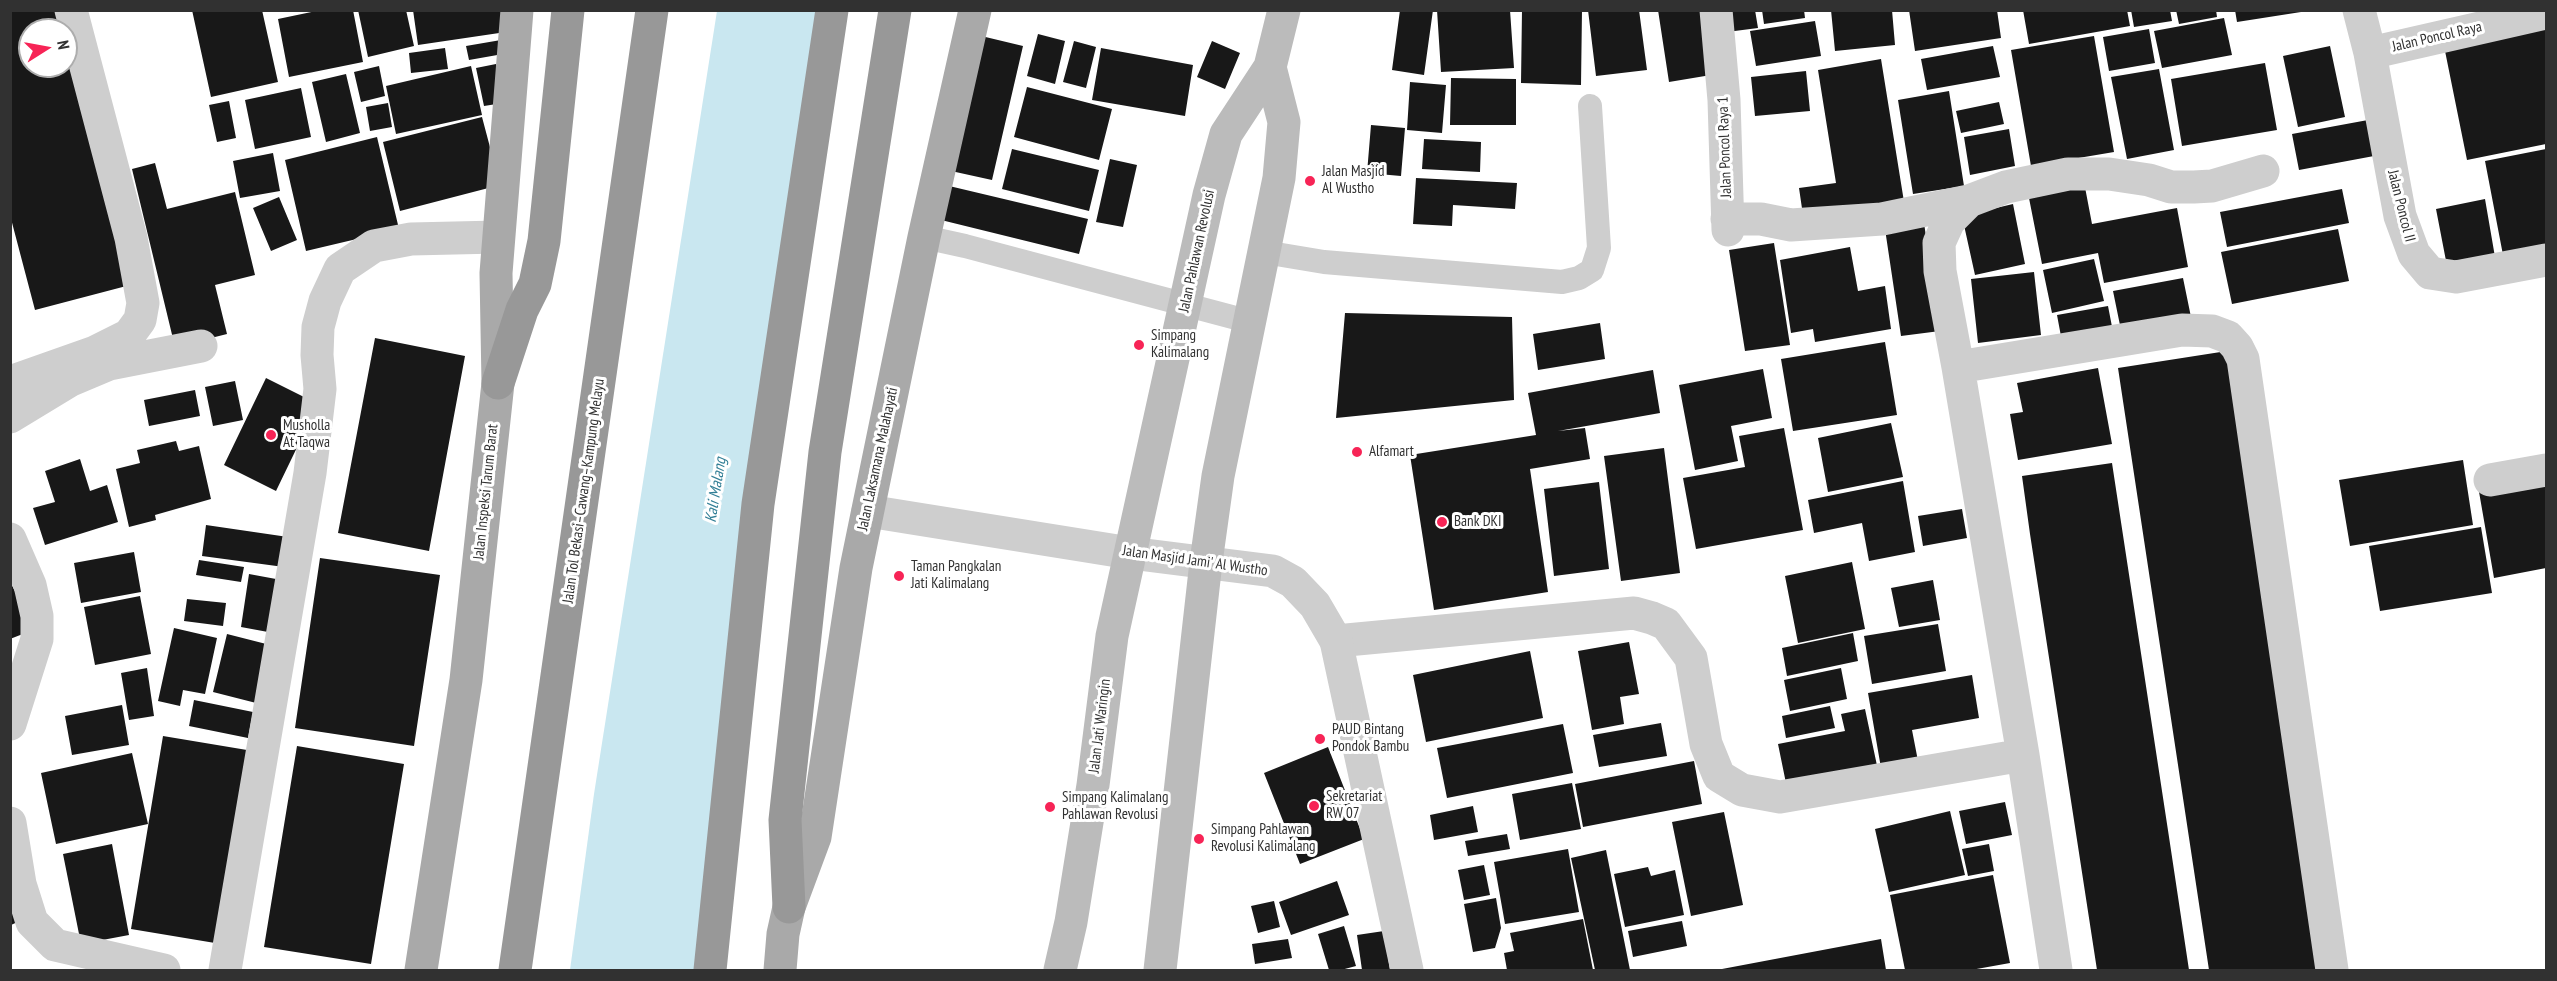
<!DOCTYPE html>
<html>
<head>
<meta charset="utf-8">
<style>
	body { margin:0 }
	#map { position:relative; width:2557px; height:981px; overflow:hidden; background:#fff; font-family:"PT Sans Narrow",sans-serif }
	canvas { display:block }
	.frame { position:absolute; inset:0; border:12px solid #313131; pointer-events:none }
	.north { position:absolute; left:18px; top:18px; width:60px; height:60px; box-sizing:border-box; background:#fff; border:2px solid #adadad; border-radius:50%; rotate:79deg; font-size:16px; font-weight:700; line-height:24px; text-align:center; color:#313131 }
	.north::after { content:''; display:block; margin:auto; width:21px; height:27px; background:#f72456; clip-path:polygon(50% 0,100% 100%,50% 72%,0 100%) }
</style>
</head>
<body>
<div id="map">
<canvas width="2557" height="981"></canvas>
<div class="frame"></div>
<div class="north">N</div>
</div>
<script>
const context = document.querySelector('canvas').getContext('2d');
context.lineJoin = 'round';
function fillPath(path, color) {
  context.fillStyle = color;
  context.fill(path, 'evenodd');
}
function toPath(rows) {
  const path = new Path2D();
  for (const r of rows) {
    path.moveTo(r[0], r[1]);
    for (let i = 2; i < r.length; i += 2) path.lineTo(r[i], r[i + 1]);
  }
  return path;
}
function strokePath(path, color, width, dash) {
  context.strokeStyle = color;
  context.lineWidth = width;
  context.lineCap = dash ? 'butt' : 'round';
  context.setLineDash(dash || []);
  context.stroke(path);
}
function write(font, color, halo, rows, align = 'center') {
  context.font = font + ' "PT Sans Narrow",sans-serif';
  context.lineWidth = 6;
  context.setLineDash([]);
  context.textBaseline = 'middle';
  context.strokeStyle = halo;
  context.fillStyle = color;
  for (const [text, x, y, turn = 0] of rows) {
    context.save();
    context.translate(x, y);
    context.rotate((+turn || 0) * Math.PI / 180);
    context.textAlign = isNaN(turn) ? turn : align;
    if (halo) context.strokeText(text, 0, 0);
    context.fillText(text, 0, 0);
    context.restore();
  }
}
fillPath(toPath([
	[717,11,832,11,710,970,570,970,594,794]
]), '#c9e7f0');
fillPath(toPath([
	[10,10,62,10,134,284,35,310,10,215],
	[30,30,66,30,66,66,30,66],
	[192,10,262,10,278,82,211,97],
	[321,10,353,10,363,62,289,77,278,19],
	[358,10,406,10,414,46,368,57],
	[413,10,503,10,506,32,418,45],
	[1400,10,1433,10,1424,75,1392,70],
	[1437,10,1510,10,1514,68,1441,72],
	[1522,10,1582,10,1581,85,1521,83],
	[1588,10,1639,10,1647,70,1596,76],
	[1658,10,1701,10,1711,75,1669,82],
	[1724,10,1755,10,1758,28,1727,32],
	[1762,10,1804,10,1805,18,1764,24],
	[1831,10,1892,10,1895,45,1835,51],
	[1909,10,1997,10,2001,38,1915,51],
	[2023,10,2127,10,2130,26,2029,44],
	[2131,10,2170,10,2172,21,2134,27],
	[2176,10,2216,10,2217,17,2179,24],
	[2235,10,2301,10,2301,12,2237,22],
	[2224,18,2232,55,2162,68,2154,31],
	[2546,20,2546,144,2467,160,2443,41],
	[1815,21,1821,56,1756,66,1750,31],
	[2149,29,2155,63,2109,71,2103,37],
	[973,34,1023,46,992,180,942,169],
	[1038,34,1065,41,1055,84,1027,76],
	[2094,36,2114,152,2031,166,2011,50],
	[501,40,503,54,469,60,466,46],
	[1074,41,1096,47,1086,88,1063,82],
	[1212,41,1240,53,1225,89,1197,77],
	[1993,46,2000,77,1927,90,1921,59],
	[2330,46,2345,117,2298,127,2283,56],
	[445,48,448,69,411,73,409,53],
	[1101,48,1193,65,1185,116,1092,100],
	[1881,59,1905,208,1804,222,1799,188,1836,183,1818,70],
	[2265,63,2277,130,2182,146,2171,79],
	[496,64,503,103,484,106,476,68],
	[379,66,385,96,361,102,354,72],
	[471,66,482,115,396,134,386,86],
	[2159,69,2174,150,2127,159,2111,77],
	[1806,71,1810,111,1755,116,1751,77],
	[346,74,360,133,326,142,312,82],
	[1451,78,1516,79,1516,125,1450,125],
	[1410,82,1446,85,1442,133,1407,130],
	[1027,87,1112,109,1099,160,1014,137],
	[301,88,311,137,255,149,245,100],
	[1949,91,1964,186,1913,194,1898,100],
	[229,101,236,138,217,142,209,105],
	[1999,102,2004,124,1961,133,1956,111],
	[388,103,392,127,370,131,366,107],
	[482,117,500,185,400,211,383,142],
	[2368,120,2374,156,2299,170,2292,134],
	[1371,125,1405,128,1401,176,1367,173],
	[2009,129,2015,166,1970,175,1964,137],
	[377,137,399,229,306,251,285,160],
	[1424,139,1481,142,1480,172,1422,169],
	[1012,149,1099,170,1089,211,1002,189],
	[2546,149,2546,247,2503,255,2485,161],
	[273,153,280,191,240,198,233,161],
	[1110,159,1137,165,1123,227,1096,222],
	[155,163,167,209,235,192,255,275,215,285,227,334,175,347,132,169],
	[1416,178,1517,183,1515,209,1453,205,1452,226,1413,224],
	[2084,182,2092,224,2177,208,2188,267,2104,283,2098,253,2042,264,2028,193],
	[945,185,1088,219,1079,254,937,219],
	[2342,189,2349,223,2227,247,2220,212],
	[279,197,297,240,271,251,253,208],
	[2485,199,2495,257,2447,266,2436,209],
	[2013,204,2025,264,1975,275,1962,216],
	[1924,223,1940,331,1901,336,1885,229],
	[2338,229,2349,281,2232,304,2221,252],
	[1774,243,1790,345,1745,351,1729,250],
	[1850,247,1858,291,1885,286,1891,329,1815,342,1813,329,1791,333,1780,260],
	[2094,259,2104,301,2052,313,2043,270],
	[2034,272,2041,335,1978,343,1971,279],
	[2183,278,2192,322,2122,335,2113,291],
	[2108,306,2114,337,2063,347,2057,315],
	[1345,313,1512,317,1514,400,1336,418],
	[1600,323,1605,359,1538,370,1533,334],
	[375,338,465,356,429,551,338,533],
	[1885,342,1897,415,1793,431,1781,359],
	[2227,351,2322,970,2209,970,2118,368],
	[2098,368,2112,444,2018,460,2010,414,2023,412,2017,383],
	[1763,369,1772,418,1731,426,1738,461,1695,470,1679,385],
	[1653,370,1660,413,1558,431,1585,428,1590,459,1530,469,1548,592,1434,610,1410,455,1536,435,1528,393],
	[266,378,318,404,276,491,224,465],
	[235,381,243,420,213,426,205,387],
	[195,390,200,416,149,426,144,400],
	[1891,423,1903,477,1828,492,1818,438],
	[1784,428,1803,530,1696,549,1683,478,1745,467,1739,436],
	[176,441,179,451,199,446,211,499,155,515,156,520,129,527,116,469,140,463,137,450],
	[1664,448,1680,573,1621,581,1604,456],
	[80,459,90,491,107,485,118,522,45,545,33,508,55,502,45,471],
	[2463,460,2473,525,2350,546,2339,480],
	[2112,463,2169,837,2189,970,2097,970,2030,534,2022,476],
	[2546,473,2546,568,2494,578,2478,486],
	[1903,481,1915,552,1869,561,1862,523,1814,533,1808,500],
	[1599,482,1609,569,1554,576,1544,489],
	[1962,509,1967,538,1923,546,1918,516],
	[206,525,288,537,284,567,202,556],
	[2481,527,2492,593,2380,611,2369,546],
	[134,552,141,592,81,603,74,563],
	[320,558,440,575,414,746,295,728],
	[199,560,244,567,241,582,196,575],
	[1852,562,1865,629,1798,643,1785,576],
	[249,574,276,579,268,632,241,627],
	[1933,580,1940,620,1899,627,1891,588],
	[10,581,33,630,10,639],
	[140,596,151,654,95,665,84,607],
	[187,599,226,603,223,626,184,621],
	[1938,624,1946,671,1872,684,1864,636],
	[174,628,217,638,205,694,183,690,180,706,158,701],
	[1853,633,1858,661,1787,676,1782,648],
	[227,634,278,647,264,705,213,692],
	[1629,642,1639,694,1620,697,1624,724,1592,730,1578,651],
	[1530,651,1543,718,1426,742,1413,675],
	[147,668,154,716,129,720,121,673],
	[1841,668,1847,699,1790,711,1784,680],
	[1972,675,1979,718,1912,730,1918,761,1881,768,1868,693],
	[194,700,253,712,248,738,189,726],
	[122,705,129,745,72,755,65,716],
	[1830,706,1835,728,1786,738,1782,716],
	[1865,709,1879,775,1788,793,1778,744,1845,731,1841,714],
	[1661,723,1667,756,1599,767,1593,735],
	[1563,724,1573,773,1447,798,1437,748],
	[163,736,253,751,221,944,131,929],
	[297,746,404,764,371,964,264,947],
	[1328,747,1364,839,1300,864,1264,773],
	[132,753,148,824,56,844,41,773],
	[1694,761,1702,804,1583,827,1575,784],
	[1572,783,1581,829,1520,840,1512,794],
	[2005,802,2012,835,1966,844,1959,811],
	[1473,806,1478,832,1434,840,1430,815],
	[1950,811,1965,875,1889,892,1875,829],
	[1724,812,1743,905,1691,916,1672,822],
	[1507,834,1510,849,1468,856,1465,841],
	[112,844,129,935,81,944,63,854],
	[1989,844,1994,871,1968,876,1962,849],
	[1568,849,1579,912,1505,924,1494,862],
	[1606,850,1630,970,1595,970,1571,858],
	[1484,865,1490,895,1464,900,1458,870],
	[1648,867,1651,876,1675,870,1684,915,1625,927,1614,874],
	[1993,875,2010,963,1971,970,1905,970,1890,895],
	[1337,881,1349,915,1291,935,1279,902],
	[11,888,24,919,11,925],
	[1496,898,1501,928,1495,948,1473,952,1464,904],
	[1274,901,1280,927,1258,933,1251,906],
	[1583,919,1593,970,1507,970,1504,953,1514,951,1510,933],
	[1682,921,1687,946,1633,957,1628,931],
	[1344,926,1356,966,1341,970,1329,970,1318,934],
	[1384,931,1390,970,1362,970,1357,935],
	[1288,939,1292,958,1255,964,1252,944],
	[1881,939,1886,970,1722,970,1722,969]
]), '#181818');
strokePath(toPath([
	[924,237,965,246,1251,322],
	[1264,252,1324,262,1562,282,1579,278,1592,270,1599,248,1590,106]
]), '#cecece', 24);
strokePath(toPath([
	[1716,10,1724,100,1728,230],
	[2359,10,2370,53,2400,216,2414,254,2430,273,2456,277,2546,260],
	[2370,53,2546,13],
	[1727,219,1761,219,1791,225,1882,219,1969,201],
	[1958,367,2182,330,2212,331,2228,337,2237,347,2243,359,2332,970],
	[10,382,95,352,129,335,140,320,143,303,131,238,71,10],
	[10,417,71,380,109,364,201,346],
	[2490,480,2546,470],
	[10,539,30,585,37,616,37,639,10,724],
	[1336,641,1634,613,1652,618,1666,624,1691,658,1706,744,1719,776,1742,790,1780,797,2023,755],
	[10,823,20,884,32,922,55,945,164,970],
	[225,970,310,473,320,389,317,355,318,327,325,301,340,269,374,246,411,239,498,237],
	[2056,970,2023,755,1958,367,1940,271,1939,243,1949,221,1969,201,2006,187,2068,174,2109,174,2149,180,2171,187,2194,187,2212,186,2263,171]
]), '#cecece', 33);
strokePath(toPath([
	[868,511,1130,553,1273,571,1293,582,1315,605,1336,641,1407,970]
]), '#cecece', 33);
strokePath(toPath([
	[1060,970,1071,922,1093,785,1112,636,1209,195,1226,134,1270,67,1284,10],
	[1160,970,1206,562,1218,476,1279,178,1284,122,1270,67]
]), '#bbb', 33);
strokePath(toPath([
	[421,970,466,680,498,383,496,273,517,10],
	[780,970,783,934,789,907,815,837,856,568,924,237,975,10]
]), '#a9a9a9', 33);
strokePath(toPath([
	[498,383,522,310,535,284,544,241,568,10],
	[789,907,785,820,825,452,895,10],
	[515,970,652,10],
	[710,970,758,504,832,10]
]), '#989898', 33);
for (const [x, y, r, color] of [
	[1310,181,6,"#f72456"],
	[1139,345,6,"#f72456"],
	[271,435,6,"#f72456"],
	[1357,452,6,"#f72456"],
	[1442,522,6,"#f72456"],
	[899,576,6,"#f72456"],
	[1320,739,6,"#f72456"],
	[1314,806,6,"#f72456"],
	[1050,807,6,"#f72456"],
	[1199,839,6,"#f72456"]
]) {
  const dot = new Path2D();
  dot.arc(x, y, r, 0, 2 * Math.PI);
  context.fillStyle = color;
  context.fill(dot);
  strokePath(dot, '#fff', 2);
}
write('15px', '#313131', '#fff', [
	["Jalan Poncol Raya",2437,37,-13],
	["Jalan Poncol Raya 1",1725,147,-92],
	["Jalan Poncol II",2401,206,76],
	["Jalan Pahlawan Revolusi",1197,251,-78],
	["Jalan Laksamana Malahayati",878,459,-78],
	["Jalan Tol Bekasi–Cawang–Kampung Melayu",584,491,-82],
	["Jalan Inspeksi Tarum Barat",486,492,-84],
	["Jalan Masjid Jami' Al Wustho",1195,561,8],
	["Jalan Jati Waringin",1100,726,-83]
]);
write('15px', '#313131', '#fff', [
	["Jalan Masjid",1322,172],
	["Al Wustho",1322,189],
	["Simpang",1151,336],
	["Kalimalang",1151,353],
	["Musholla",283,426],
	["At Taqwa",283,443],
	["Alfamart",1369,452],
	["Bank DKI",1454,522],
	["Taman Pangkalan",911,567],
	["Jati Kalimalang",911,584],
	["PAUD Bintang",1332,730],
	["Pondok Bambu",1332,747],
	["Sekretariat",1326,797],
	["RW 07",1326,814],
	["Simpang Kalimalang",1062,798],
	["Pahlawan Revolusi",1062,815],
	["Simpang Pahlawan",1211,830],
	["Revolusi Kalimalang",1211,847]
], 'left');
write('italic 16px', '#337f96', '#fff', [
	["Kali Malang",716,490,-81]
]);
</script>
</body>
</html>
